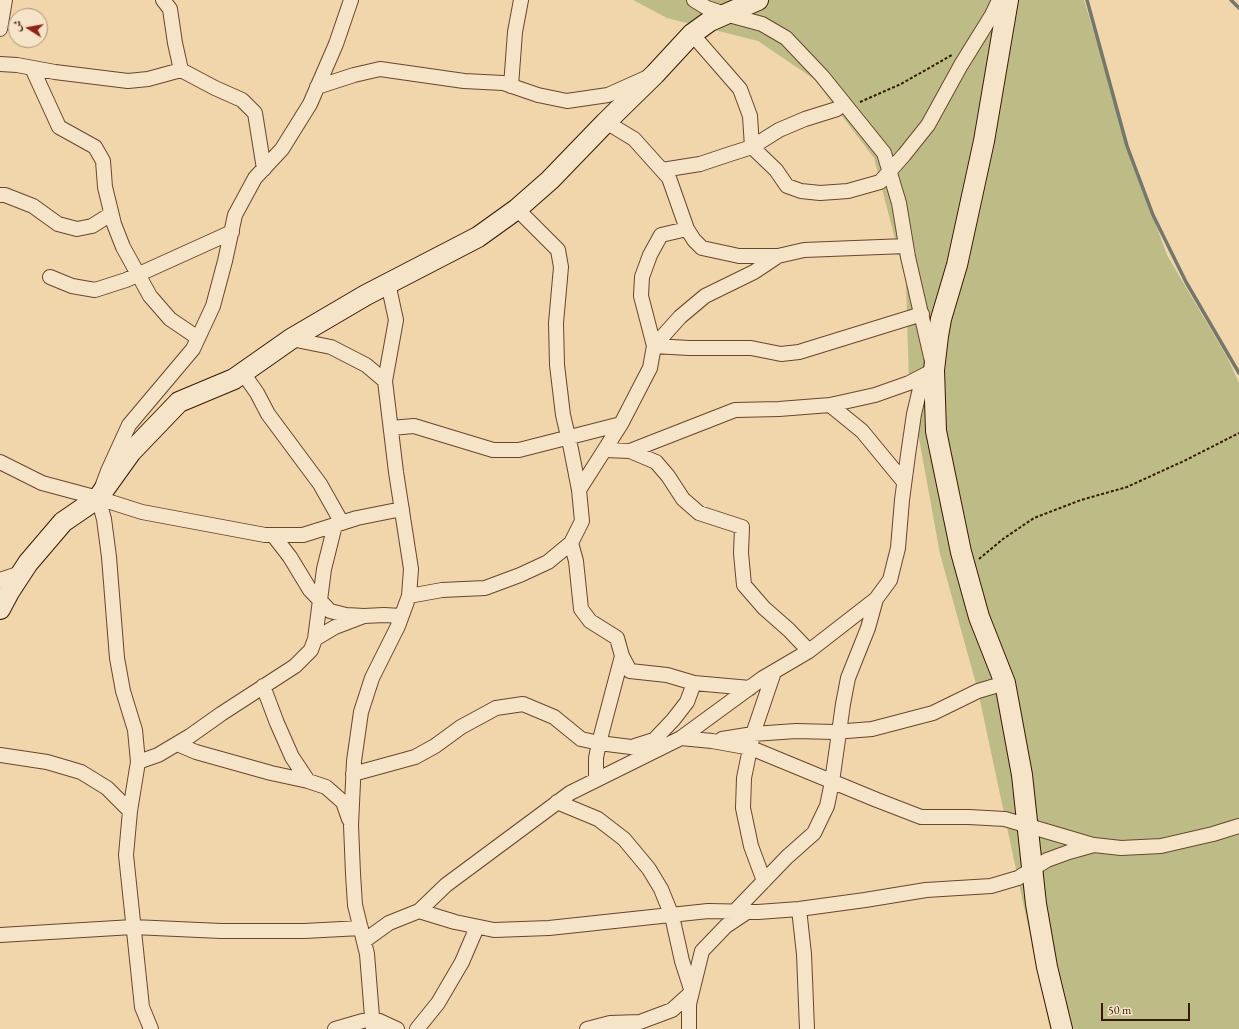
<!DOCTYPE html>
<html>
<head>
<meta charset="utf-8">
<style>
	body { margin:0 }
	#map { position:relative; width:1239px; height:1029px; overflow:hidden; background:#f1d5ab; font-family:"EB Garamond",Amiri,serif }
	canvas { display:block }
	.north { position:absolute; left:8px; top:8px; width:40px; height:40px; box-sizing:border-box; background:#f6e4c8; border:1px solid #aa927a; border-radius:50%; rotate:281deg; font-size:11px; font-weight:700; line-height:16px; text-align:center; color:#371805 }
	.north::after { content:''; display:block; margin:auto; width:14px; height:18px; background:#8f2418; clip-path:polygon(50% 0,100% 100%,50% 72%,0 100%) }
	.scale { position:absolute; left:1101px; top:1003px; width:89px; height:18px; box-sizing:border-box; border:2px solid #371805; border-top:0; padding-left:5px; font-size:12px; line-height:14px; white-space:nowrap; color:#371805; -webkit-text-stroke:3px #f6e4c8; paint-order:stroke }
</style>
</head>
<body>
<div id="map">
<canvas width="1239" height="1029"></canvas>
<div class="north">ش</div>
<div class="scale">50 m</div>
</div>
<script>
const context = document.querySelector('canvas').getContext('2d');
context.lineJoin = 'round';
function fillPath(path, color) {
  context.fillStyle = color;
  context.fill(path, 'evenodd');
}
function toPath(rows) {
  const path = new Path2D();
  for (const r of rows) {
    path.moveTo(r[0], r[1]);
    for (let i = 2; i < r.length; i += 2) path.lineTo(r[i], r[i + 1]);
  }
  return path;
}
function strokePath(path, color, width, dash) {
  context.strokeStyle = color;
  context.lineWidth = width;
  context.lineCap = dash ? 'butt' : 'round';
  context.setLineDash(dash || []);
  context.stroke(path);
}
fillPath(toPath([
	[633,0,1084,0,1109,82,1112,88,1127,146,1167,255,1227,357,1239,383,1239,1029,1050,1029,978,691,940,554,909,383,906,281,874,158,814,79,758,41,667,18]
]), '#bebc86');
strokePath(toPath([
	[1087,0,1127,146,1153,215,1186,282,1239,373],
	[1231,0,1239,8]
]), '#74786c', 3.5);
const street = toPath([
	[163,0,170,9,175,43,181,70],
	[0,29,5,0],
	[692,34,740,89,750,116,752,147,776,170,787,186,801,191,820,193,848,191,880,182,904,155,928,125,961,65,992,15,999,0],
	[0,64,17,65,55,72,128,81,148,79,181,70,215,88,242,100,255,113,264,169],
	[32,68,59,127,95,147,103,161,105,187,114,224,123,247,150,296,170,319,198,338],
	[511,86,515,32,521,0],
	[317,87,354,75,380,69,464,81,503,83,538,95,567,101,608,95,646,78],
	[606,122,634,139,669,178,687,229,694,240,702,248,739,256,778,256,804,250,906,246],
	[662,170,700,164,730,154,752,147,779,130,805,119,837,109],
	[0,195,5,195,33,206,58,224,77,229,92,226,111,214],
	[50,277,72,286,95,290,126,280,232,232],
	[291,339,331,347,366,365,385,381],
	[654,346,689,348,751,348,781,354,799,352,922,314],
	[654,346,680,317,705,296,754,272,778,256],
	[243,373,257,393,268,414,320,484,342,523],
	[830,405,862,431,904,482],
	[391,428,414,426,493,450,519,450,621,424],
	[605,450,630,451,735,410,779,409,830,405,875,395,909,383,934,370,908,257,899,203,884,153,822,76,786,38,762,24,725,14,707,8,694,0],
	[630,451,656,462,668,476,683,499,699,513,742,527,741,553,744,585,764,608,789,630,809,651],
	[0,462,42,483,98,498,142,512,265,535,303,535,357,518,402,509],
	[579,490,621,424,650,368,654,346,641,296,642,277,650,255,661,235,687,229],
	[273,535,290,557,310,590,330,611,346,615,364,616,384,615,401,616],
	[571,543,576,561,581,609,590,621,617,638,622,656,630,671,667,675,694,683,750,688],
	[0,580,21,573],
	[409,596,442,590,485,588,520,575,548,562,571,543,582,521,579,490,571,449,563,415,557,365,556,323,561,267,558,250,517,209],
	[315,639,324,569,335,525],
	[263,686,277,723,292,757,308,781],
	[681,738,712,741,751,748,877,800,921,817,969,817,1005,819,1093,845],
	[722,739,753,734,796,731,834,732,872,729,933,713,978,691,1005,683],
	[177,744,196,752,271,773,308,781,326,787,343,802,349,819],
	[635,746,654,740,673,720,687,702,694,683],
	[0,755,47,762,81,772,107,788,130,811],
	[138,762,158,755,190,736,221,714,295,666,311,650,315,639,335,627,364,616],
	[353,774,415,757,435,746,461,727,496,708,523,704,554,717,581,739,599,743,655,750],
	[596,780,596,758,599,743,622,656],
	[557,802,598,819,624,839,649,869,661,889,672,916,682,961,692,992,672,1010,640,1022,610,1023,587,1029],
	[764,881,751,846,743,808,744,778,753,734,774,672],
	[799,909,804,954,807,1029],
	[419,911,455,922,494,930,549,928,708,911,758,912,799,909,865,900,926,890,991,886,1018,878,1047,860,1069,852,1094,845,1121,848,1161,846,1213,834,1239,826],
	[734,912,787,857,814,833,827,806,832,782,843,704,848,678,868,628,876,599],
	[0,935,133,927,221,931,304,931,361,928],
	[364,941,389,923,419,911,446,885,570,793,681,738,763,678,809,651,876,599,890,580,898,548,902,500,908,455,914,414,923,376],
	[151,1029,142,1007,126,855,130,811,138,762,135,730,123,691,117,658,109,557,104,519,98,498,108,471,129,425,193,349,213,306,225,261,235,215,255,178,282,149,310,104,336,44,351,0],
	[335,1029,373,1018,397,1029],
	[373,1029,367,954,355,905,353,874,351,825,354,761,361,712,372,678,398,626,409,596,411,569,396,472,385,381,396,320,388,283],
	[417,1029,438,1003,462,962,477,927],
	[689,1029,689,1004,702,951,726,926,747,912]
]);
const secondary = toPath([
	[1008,0,984,141,957,265,941,319,938,336,934,370,936,431,961,552,979,617,1005,683,1022,775,1036,904,1047,967,1062,1029],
	[0,609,9,592,28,563,63,522,98,498,131,452,179,402,234,379,291,339,366,295,478,237,517,209,550,180,606,122,655,74,692,34,710,21,758,0]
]);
strokePath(street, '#66472e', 16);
strokePath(secondary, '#371805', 22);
strokePath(toPath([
	[860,102,901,84,952,55],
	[979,559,1003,539,1034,518,1081,500,1127,487,1186,460,1239,433]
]), '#371805', 2, [3, 2]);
strokePath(street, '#f6e4c8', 14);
strokePath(secondary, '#f6e4c8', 20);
</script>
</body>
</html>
